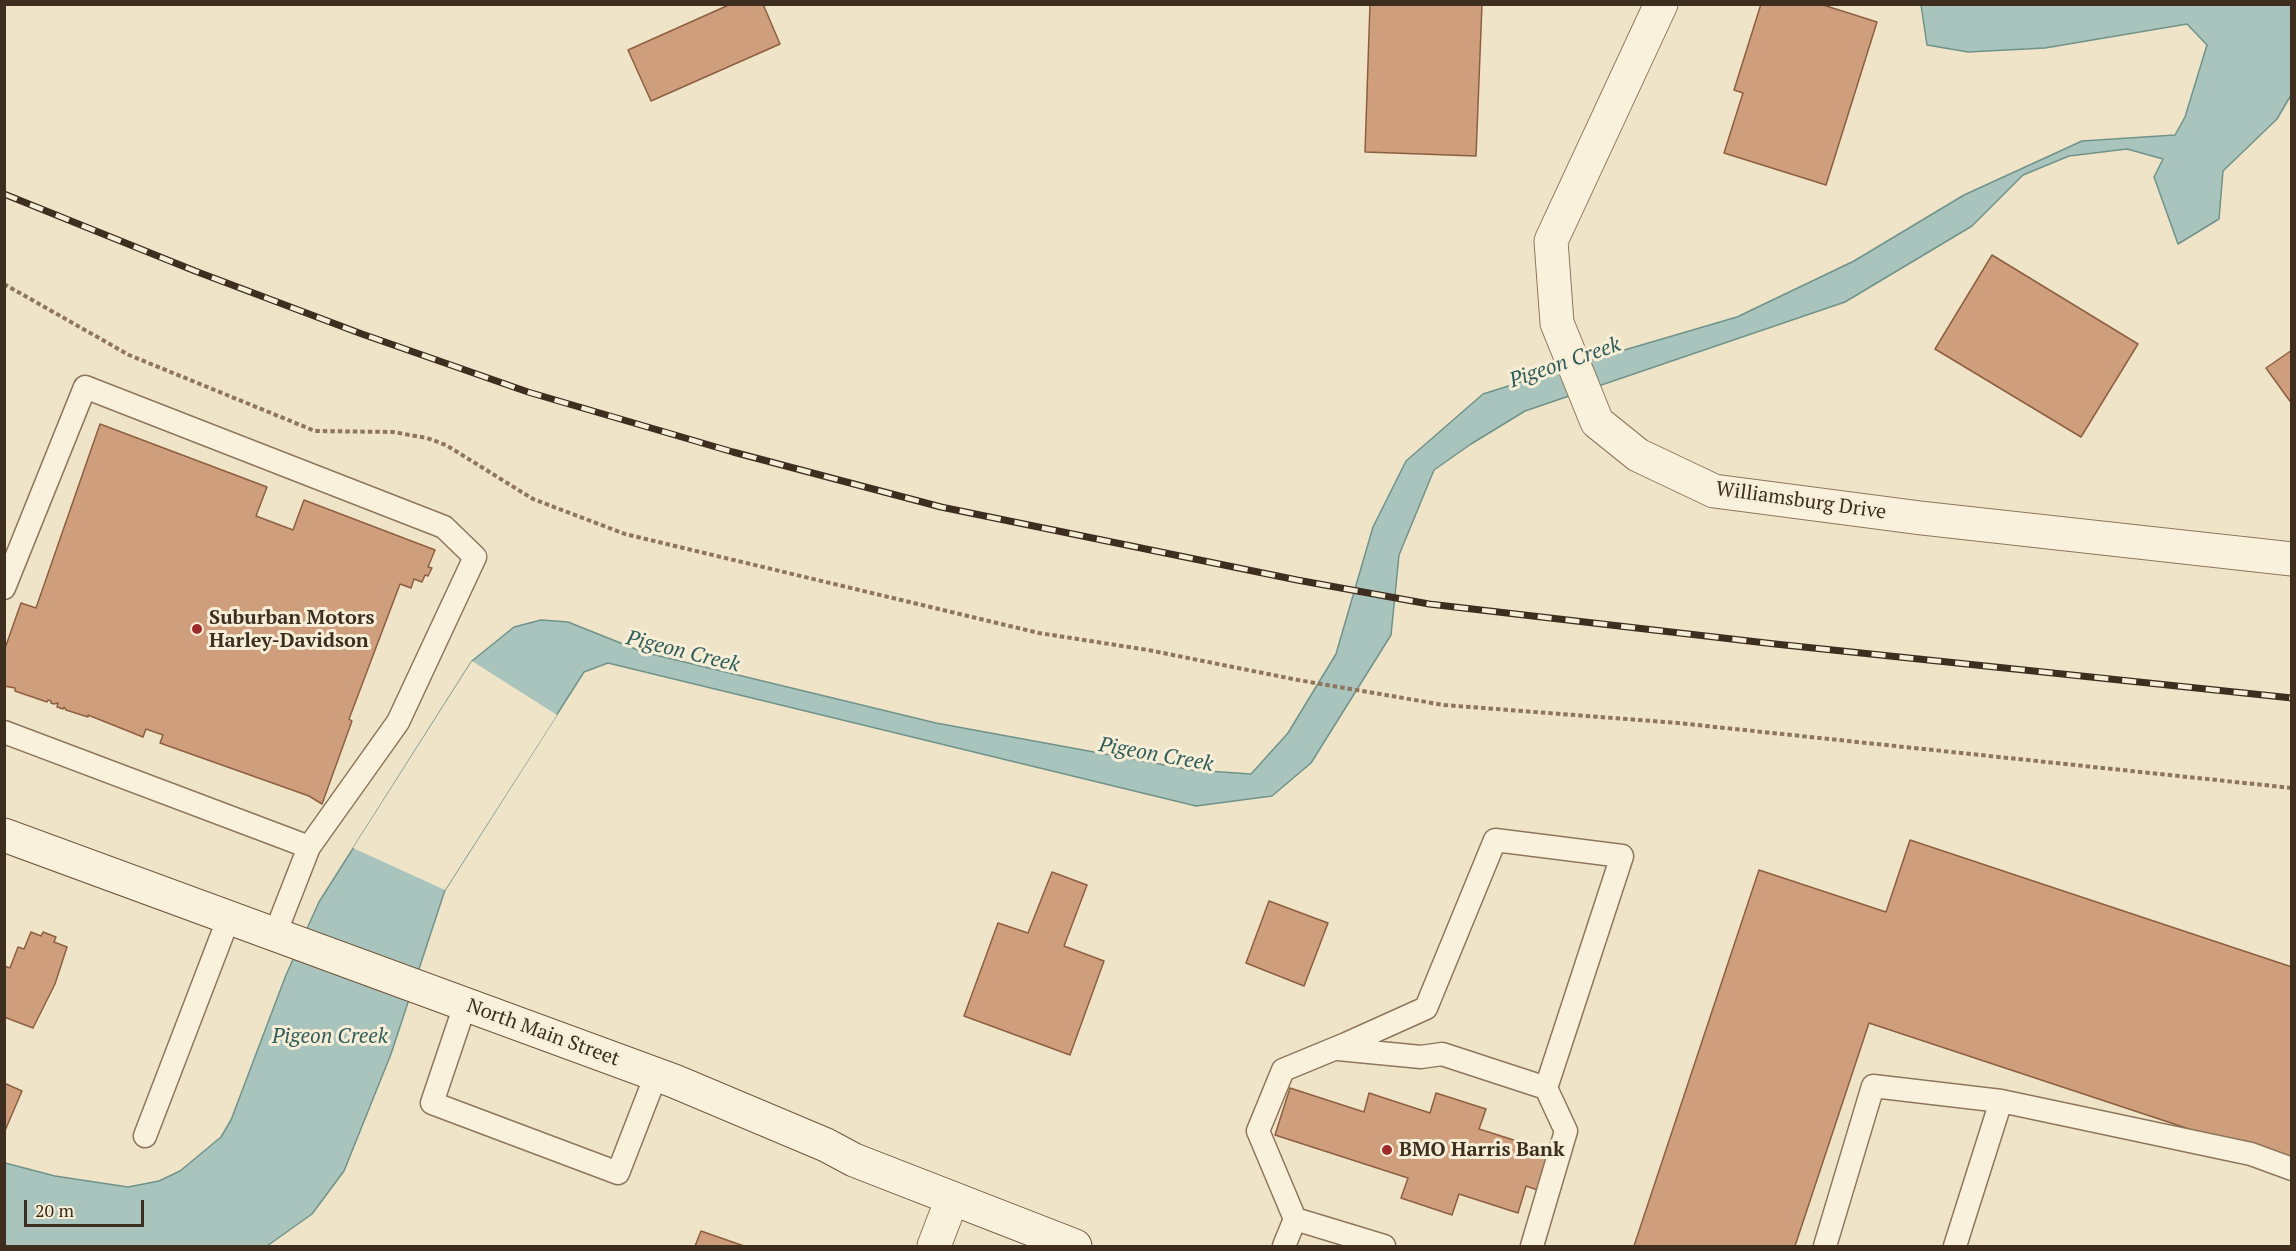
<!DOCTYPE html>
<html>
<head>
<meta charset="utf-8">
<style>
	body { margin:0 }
	#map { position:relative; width:2296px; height:1251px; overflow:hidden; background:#f0e4c8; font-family:"PT Serif",serif }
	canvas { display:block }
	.frame { position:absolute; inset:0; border:6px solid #3d2e20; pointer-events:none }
	.scale { position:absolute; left:24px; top:1200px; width:120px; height:27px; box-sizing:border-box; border:3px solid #3d2e20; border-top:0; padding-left:8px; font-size:18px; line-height:21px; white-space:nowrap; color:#3d2e20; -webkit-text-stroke:4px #f7eed8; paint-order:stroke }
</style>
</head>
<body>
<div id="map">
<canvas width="2296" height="1251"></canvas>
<div class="frame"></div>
<div class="scale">20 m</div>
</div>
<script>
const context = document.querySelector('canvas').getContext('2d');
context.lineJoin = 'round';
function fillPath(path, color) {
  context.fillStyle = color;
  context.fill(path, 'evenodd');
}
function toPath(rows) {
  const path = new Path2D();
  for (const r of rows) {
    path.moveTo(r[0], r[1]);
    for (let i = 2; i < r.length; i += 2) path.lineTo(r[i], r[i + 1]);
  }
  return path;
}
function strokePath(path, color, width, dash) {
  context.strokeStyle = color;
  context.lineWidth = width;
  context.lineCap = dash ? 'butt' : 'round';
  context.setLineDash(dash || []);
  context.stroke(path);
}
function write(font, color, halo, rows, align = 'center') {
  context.font = font + ' "PT Serif",serif';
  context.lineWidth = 6;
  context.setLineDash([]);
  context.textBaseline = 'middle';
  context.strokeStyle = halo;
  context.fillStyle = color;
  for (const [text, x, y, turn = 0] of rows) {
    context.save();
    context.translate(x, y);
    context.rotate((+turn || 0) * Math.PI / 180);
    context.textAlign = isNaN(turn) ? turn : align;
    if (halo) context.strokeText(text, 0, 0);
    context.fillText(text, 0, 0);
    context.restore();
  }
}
const water = toPath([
	[1921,5,2291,5,2291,95,2277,119,2223,171,2219,219,2178,244,2154,177,2163,159,2127,149,2069,156,2023,175,1972,226,1845,302,1525,411,1471,444,1434,470,1399,555,1391,635,1311,763,1272,796,1196,806,608,663,584,672,445,890,391,1054,344,1171,312,1214,267,1246,5,1246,5,1163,55,1176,128,1187,159,1181,180,1171,221,1137,231,1120,286,975,319,902,472,661,514,627,541,620,568,622,643,652,936,723,1192,770,1251,774,1288,733,1336,654,1373,527,1406,461,1483,394,1597,358,1737,317,1854,261,1964,195,2082,141,2175,135,2185,117,2207,45,2187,24,2045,48,1968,52,1927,45,1921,5]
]);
fillPath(water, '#a9c4bc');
strokePath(water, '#6f938a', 1.5);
fillPath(toPath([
	[472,661,557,715,445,890,353,848]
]), '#f0e4c8');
const building = toPath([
	[731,4,763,4,780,44,651,101,628,50,731,4],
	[1370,4,1482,4,1476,156,1365,152,1370,4],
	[1761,4,1820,4,1877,22,1826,185,1724,153,1743,93,1734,90,1761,4],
	[1992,255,2138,344,2081,437,1935,349,1992,255],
	[2292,350,2292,404,2266,368,2292,350],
	[100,424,267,487,256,516,293,530,304,500,435,550,428,567,432,568,428,576,425,575,422,582,414,579,411,588,400,584,349,719,352,721,322,804,309,796,160,743,163,735,146,729,143,737,88,715,88,717,66,710,64,707,63,709,57,707,58,703,54,704,51,703,51,701,48,700,47,702,15,691,15,688,4,686,4,651,21,603,36,608,100,424],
	[1910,840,2292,967,2292,1163,1869,1023,1795,1246,1634,1246,1759,870,1886,912,1910,840],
	[1052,872,1087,885,1064,946,1104,961,1070,1055,964,1016,998,923,1028,933,1052,872],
	[1269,901,1328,923,1304,986,1246,963,1269,901],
	[31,932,41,936,43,932,56,937,54,942,67,947,55,984,33,1028,4,1017,4,966,10,968,18,947,24,949,31,932],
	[4,1083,22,1091,4,1133,4,1083],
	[1290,1088,1364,1112,1369,1093,1430,1113,1436,1093,1486,1109,1479,1129,1558,1154,1546,1193,1526,1186,1518,1213,1459,1194,1452,1215,1401,1198,1408,1178,1275,1135,1290,1088],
	[701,1231,744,1246,695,1246,701,1231]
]);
fillPath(building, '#cf9f7d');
strokePath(building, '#8d5f41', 1.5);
const service = toPath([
	[4,588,85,387,444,527,475,557,398,722,309,847,275,934],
	[4,732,309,847],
	[465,1005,432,1103,618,1173,656,1075],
	[1338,1049,1421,1057,1442,1054,1546,1088],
	[145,1136,229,917],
	[1295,1219,1384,1246],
	[1284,1246,1295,1219,1258,1131,1283,1070,1346,1044,1426,1008,1495,840,1622,856,1546,1088,1566,1131,1532,1246],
	[1825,1246,1873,1086,2001,1101],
	[1955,1246,2001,1101,2251,1154,2292,1169]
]);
const minor = toPath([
	[1661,4,1551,241,1557,323,1597,422,1638,455,1714,491,1921,518,2292,559],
	[934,1246,952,1199]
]);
const secondary = toPath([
	[4,835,674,1081,826,1145,854,1160,1075,1246]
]);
strokePath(service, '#8d765c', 25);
strokePath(minor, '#8d765c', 35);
strokePath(secondary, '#6f573f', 35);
strokePath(toPath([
	[4,284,129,355,315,431,393,432,427,438,446,445,533,499,625,534,1039,633,1148,650,1298,680,1444,705,1678,723,2292,788]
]), '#8d765c', 4, [4.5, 3]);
strokePath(service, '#faf1dc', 22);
strokePath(minor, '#faf1dc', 33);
strokePath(secondary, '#faf1dc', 33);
const rail = toPath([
	[4,194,195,271,362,334,528,392,733,452,941,507,1297,580,1429,604,1775,644,2292,698]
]);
strokePath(rail, '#3d2e20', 7);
strokePath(rail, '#f7eed8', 4.5, [14]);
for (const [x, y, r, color] of [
	[197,629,6,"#9e2a2b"],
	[1387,1150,6,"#9e2a2b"]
]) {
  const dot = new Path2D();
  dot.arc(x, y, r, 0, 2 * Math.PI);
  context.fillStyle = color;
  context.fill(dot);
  strokePath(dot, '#f7eed8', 2);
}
write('20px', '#3d2e20', '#f7eed8', [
	["Williamsburg Drive",1801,501,8],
	["North Main Street",543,1033,20]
]);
write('bold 20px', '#3d2e20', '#f7eed8', [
	["Suburban Motors",209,618],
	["Harley-Davidson",209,641],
	["BMO Harris Bank",1399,1150]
], 'left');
write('italic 21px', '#2f5d5a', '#f7eed8', [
	["Pigeon Creek",1565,363,-19],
	["Pigeon Creek",683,652,14],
	["Pigeon Creek",1156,755,10],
	["Pigeon Creek",330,1037]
]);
</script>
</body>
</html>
